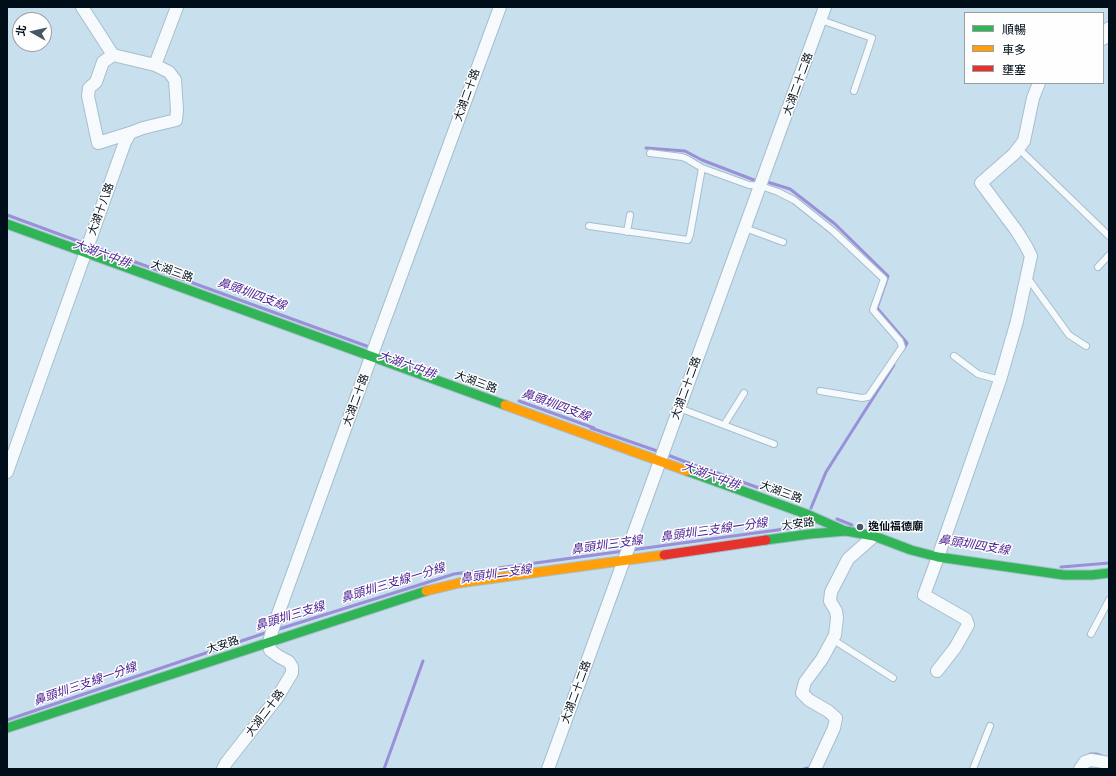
<!DOCTYPE html>
<html>
<head>
<meta charset="utf-8">
<style>
	body { margin:0 }
	#map { position:relative; width:1116px; height:776px; overflow:hidden; background:#c8e0ee; font-family:"Public Sans","Noto Sans TC",sans-serif }
	canvas { display:block }
	.frame { position:absolute; inset:0; border:8px solid #000e19; pointer-events:none }
	.legend { position:absolute; left:964px; top:12px; width:140px; height:72px; box-sizing:border-box; background:#fefefe; border:1px solid #989ea2; margin:0; padding:5px 7px; list-style:none; font-size:12px; color:#000e19 }
	.legend li { display:flex; align-items:center; gap:8px; height:20px }
	.legend b { width:20px; border:1px solid #989ea2 }
	.north { position:absolute; left:12px; top:12px; width:40px; height:40px; box-sizing:border-box; background:#fefefe; border:1px solid #989ea2; border-radius:50%; rotate:278deg; font-size:11px; font-weight:700; line-height:16px; text-align:center; color:#000e19 }
	.north::after { content:''; display:block; margin:auto; width:14px; height:18px; background:#465864; clip-path:polygon(50% 0,100% 100%,50% 72%,0 100%) }
</style>
</head>
<body>
<div id="map">
<canvas width="1116" height="776"></canvas>
<div class="frame"></div>
<ul class="legend">
<li><b style="height:5px;background:#30b455"></b>順暢</li>
<li><b style="height:5px;background:#ff9f0a"></b>車多</li>
<li><b style="height:5px;background:#e5322d"></b>壅塞</li>
</ul>
<div class="north">北</div>
</div>
<script>
const context = document.querySelector('canvas').getContext('2d');
context.lineJoin = 'round';
function toPath(rows) {
  const path = new Path2D();
  for (const r of rows) {
    path.moveTo(r[0], r[1]);
    for (let i = 2; i < r.length; i += 2) path.lineTo(r[i], r[i + 1]);
  }
  return path;
}
function strokePath(path, color, width, dash) {
  context.strokeStyle = color;
  context.lineWidth = width;
  context.lineCap = dash ? 'butt' : 'round';
  context.setLineDash(dash || []);
  context.stroke(path);
}
function write(font, color, halo, rows, align = 'center') {
  context.font = font + ' "Public Sans","Noto Sans TC",sans-serif';
  context.lineWidth = 3;
  context.setLineDash([]);
  context.textBaseline = 'middle';
  context.strokeStyle = halo;
  context.fillStyle = color;
  for (const [text, x, y, turn = 0] of rows) {
    context.save();
    context.translate(x, y);
    context.rotate((+turn || 0) * Math.PI / 180);
    context.textAlign = isNaN(turn) ? turn : align;
    if (halo) context.strokeText(text, 0, 0);
    context.fillText(text, 0, 0);
    context.restore();
  }
}
strokePath(toPath([
	[646,148,685,151,702,160,754,180,758,180],
	[764,181,790,189,835,224,888,276,877,308,907,343,903,350],
	[7,215,86,244],
	[91,246,372,348],
	[519,401,594,428],
	[591,428,660,452],
	[665,454,699,467],
	[698,466,759,488],
	[811,508,826,472,894,365],
	[837,519,852,525],
	[800,528,800,517],
	[631,550,799,527,800,528],
	[1061,567,1109,563],
	[276,630,454,574,624,551],
	[7,720,268,632],
	[1090,754,1096,754,1102,756],
	[384,769,423,661],
	[804,769,808,768]
]), '#9990d7', 3);
const lane = toPath([
	[821,20,872,38,854,91],
	[1019,149,1109,236],
	[650,153,682,157,687,159,702,168],
	[589,226,688,240,690,235,702,168,749,185,761,186,778,192,794,200,833,231,884,279,873,310,900,341,902,347,868,397,862,398,820,391],
	[745,228,783,242],
	[627,232,630,215],
	[1098,267,1109,255],
	[1027,277,1069,335,1086,346],
	[954,356,978,374,1000,380],
	[679,408,774,444],
	[724,425,744,393],
	[1091,634,1109,600],
	[832,639,893,678],
	[973,769,990,726]
]);
const street = toPath([
	[82,7,113,55],
	[1103,39,1105,37,1109,28],
	[130,133,98,143,88,96,89,88,96,82,103,62,113,55,155,65],
	[7,472,125,142,130,133,143,128,176,120,177,110,175,80,169,72,155,65,177,7],
	[937,671,955,648,968,625,966,619,924,595,938,557,1000,380,1017,321,1031,256,1026,246,1016,230,981,183,1014,154,1024,141,1033,98,1039,83],
	[223,769,226,763,277,698,292,673,292,667,289,662,278,656,270,650,269,642,273,628,371,357,500,7],
	[548,769,825,7],
	[815,769,834,728,836,718,828,711,809,700,802,693,805,682,822,659,835,635,837,618,836,611,830,601,831,592,848,559,874,536],
	[1080,769,1085,762,1091,760,1109,763]
]);
const fast = toPath([
	[7,224,505,405],
	[687,471,809,515,843,530],
	[766,540,810,534,846,531,874,536,911,550,938,557,1064,575,1092,575,1109,573],
	[7,728,426,591]
]);
const slow = toPath([
	[505,405,687,471],
	[426,591,459,583,664,555]
]);
const jam = toPath([
	[664,555,766,540]
]);
strokePath(lane, '#a6becc', 8);
strokePath(street, '#a6becc', 14);
strokePath(fast, '#a6becc', 11);
strokePath(slow, '#a6becc', 11);
strokePath(jam, '#a6becc', 11);
strokePath(toPath([
	[827,474,870,498,884,518,884,526]
]), '#d0d8dc', 1.5, [3, 3]);
strokePath(lane, '#f7fafc', 6);
strokePath(street, '#f7fafc', 12);
strokePath(fast, '#30b455', 9);
strokePath(slow, '#ff9f0a', 9);
strokePath(jam, '#e5322d', 9);
for (const [x, y, r, color] of [
	[860,527,4,"#465864"]
]) {
  const dot = new Path2D();
  dot.arc(x, y, r, 0, 2 * Math.PI);
  context.fillStyle = color;
  context.fill(dot);
  strokePath(dot, '#fefefe', 1.5);
}
write('11px', '#000e19', '#fefefe', [
	["大湖二十二路",798,84,-70],
	["大湖二十路",467,95,-70],
	["大湖十八路",101,209,-70],
	["大湖三路",172,271,20],
	["大湖三路",476,382,20],
	["大湖二十二路",686,388,-70],
	["大湖二十路",356,400,-70],
	["大湖三路",781,492,20],
	["大安路",798,524,-7],
	["大安路",223,645,-18],
	["大湖二十二路",576,692,-70],
	["大湖二十路",265,713,-53]
]);
write('bold 11px', '#000e19', '#fefefe', [
	["逸仙福德廟",868,527]
], 'left');
write('italic 12px', '#4c2194', '#fefefe', [
	["大湖六中排",102,254,20],
	["鼻頭圳四支線",252,294,20],
	["大湖六中排",407,365,20],
	["鼻頭圳四支線",556,405,20],
	["大湖六中排",711,476,20],
	["鼻頭圳三支線一分線",714,530,-8],
	["鼻頭圳三支線",607,545,-8],
	["鼻頭圳四支線",974,545,9],
	["鼻頭圳二支線",496,574,-8],
	["鼻頭圳三支線一分線",393,583,-17],
	["鼻頭圳三支線",290,616,-17],
	["鼻頭圳三支線一分線",85,684,-19]
]);
</script>
</body>
</html>
